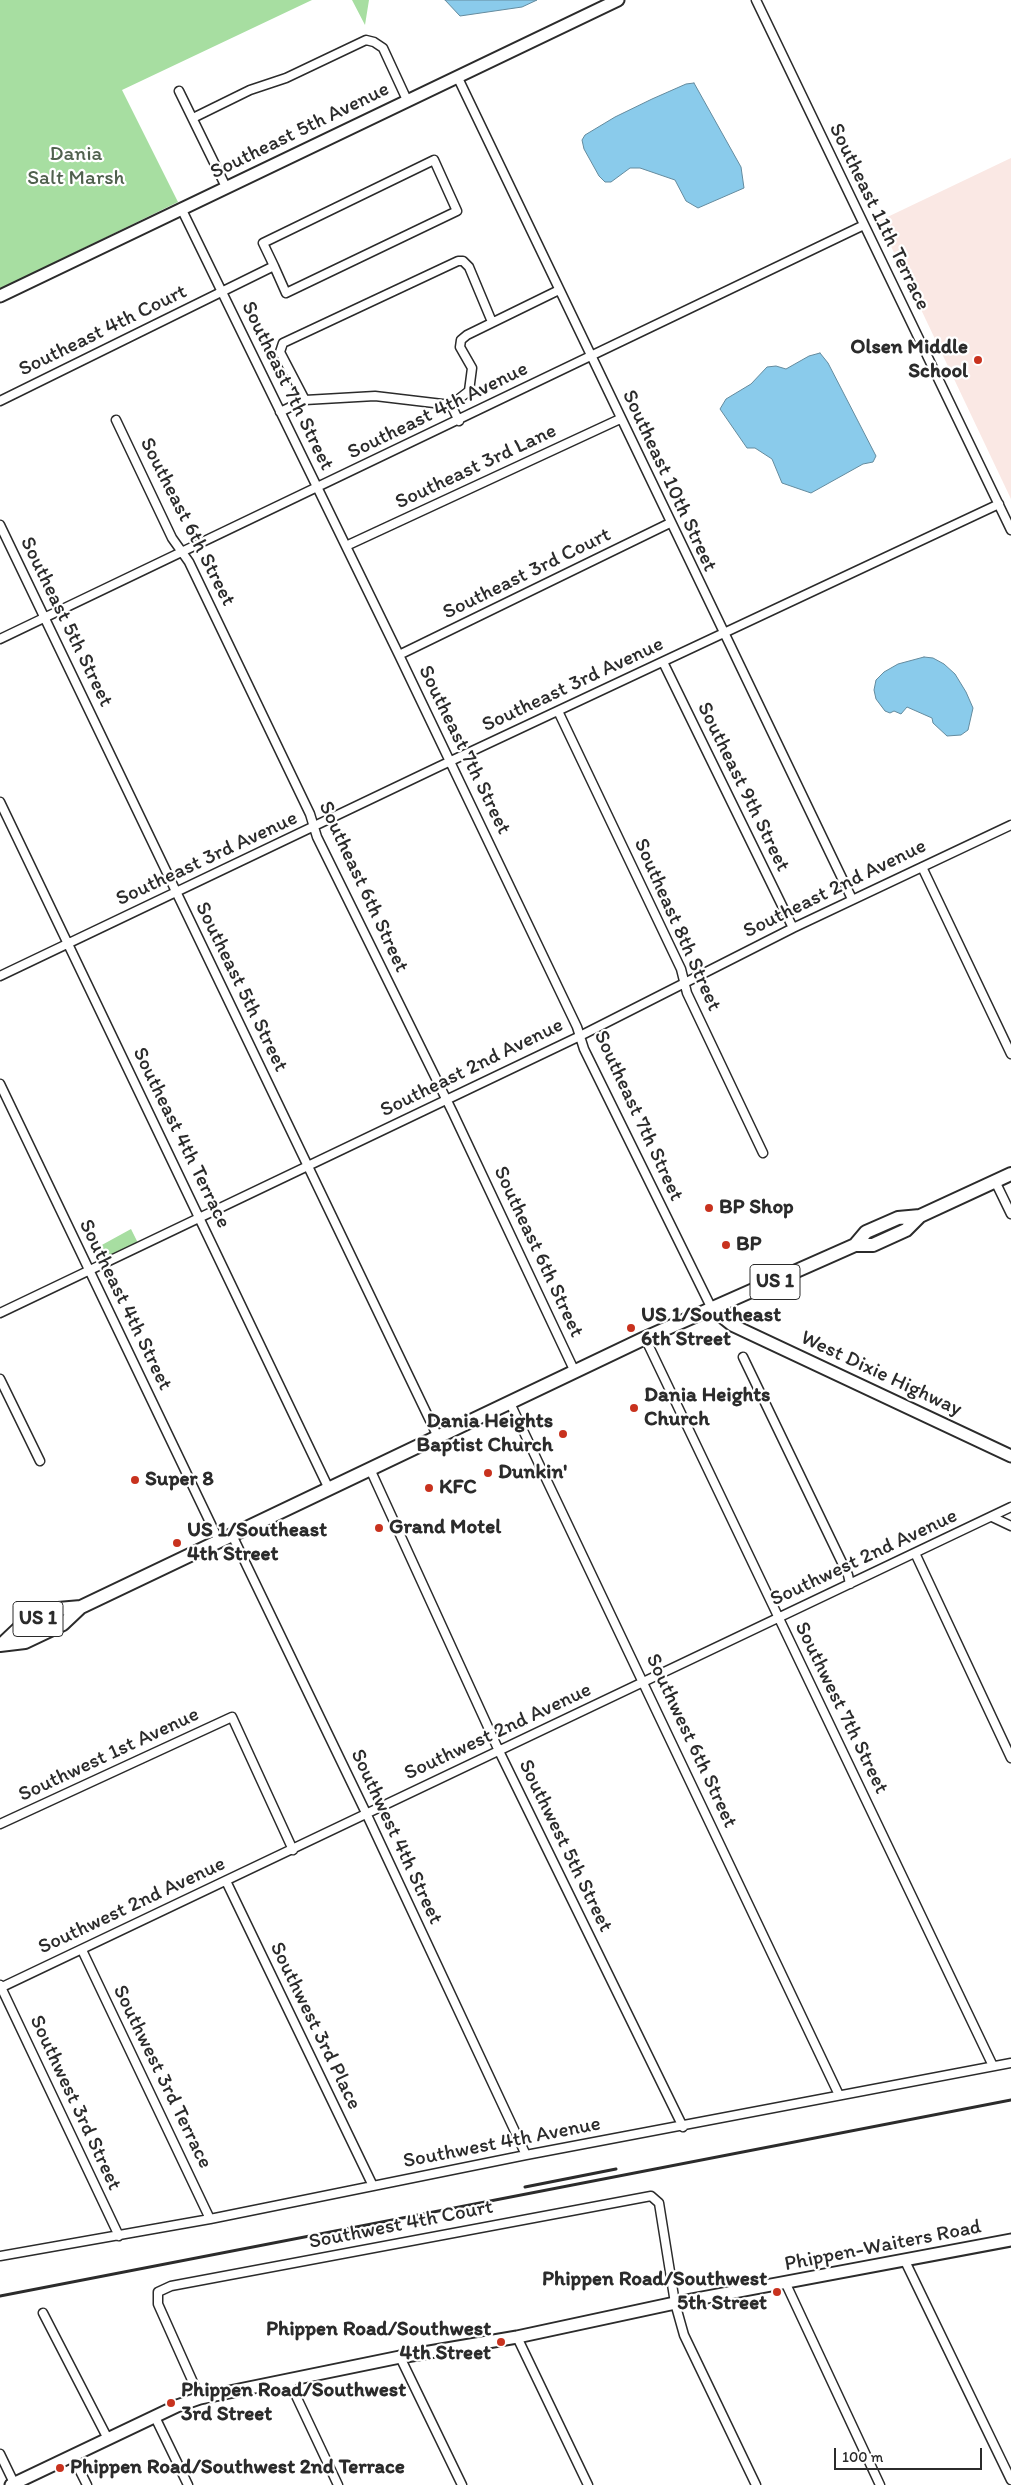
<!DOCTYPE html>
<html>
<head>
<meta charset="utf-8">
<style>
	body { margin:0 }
	#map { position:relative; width:1011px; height:2485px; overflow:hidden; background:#fff; font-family:Itim,sans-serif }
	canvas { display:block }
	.scale { position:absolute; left:834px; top:2448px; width:148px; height:22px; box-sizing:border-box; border:2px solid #2b2b2b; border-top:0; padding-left:6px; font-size:15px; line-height:18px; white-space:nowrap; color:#2b2b2b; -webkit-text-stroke:4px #fff; paint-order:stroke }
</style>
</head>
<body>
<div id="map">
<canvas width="1011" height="2485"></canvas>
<div class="scale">100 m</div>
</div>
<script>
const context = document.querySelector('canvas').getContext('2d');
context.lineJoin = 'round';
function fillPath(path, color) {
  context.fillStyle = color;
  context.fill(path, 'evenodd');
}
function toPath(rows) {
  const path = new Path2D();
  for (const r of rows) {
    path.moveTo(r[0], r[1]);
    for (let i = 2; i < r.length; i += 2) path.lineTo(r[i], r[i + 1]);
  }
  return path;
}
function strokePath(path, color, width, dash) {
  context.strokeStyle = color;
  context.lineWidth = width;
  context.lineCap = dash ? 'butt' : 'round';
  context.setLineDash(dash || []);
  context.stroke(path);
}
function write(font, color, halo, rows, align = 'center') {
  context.font = font + ' Itim,sans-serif';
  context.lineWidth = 4.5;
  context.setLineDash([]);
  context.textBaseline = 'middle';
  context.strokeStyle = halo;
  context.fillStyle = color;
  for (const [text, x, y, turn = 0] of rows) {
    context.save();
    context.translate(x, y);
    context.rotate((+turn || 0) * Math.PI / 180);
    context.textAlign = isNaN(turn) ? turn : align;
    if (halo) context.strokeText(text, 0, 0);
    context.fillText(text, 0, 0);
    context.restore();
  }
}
fillPath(toPath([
	[1011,158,1011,499,879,221]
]), '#fae8e4');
fillPath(toPath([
	[0,0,312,0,122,90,178,202,0,289],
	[352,0,369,0,365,25],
	[131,1229,138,1243,107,1259,100,1246]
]), '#a7dea1');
const water = toPath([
	[445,0,537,0,522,7,460,16,445,0],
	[694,83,741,167,744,188,698,208,686,201,675,180,640,168,630,168,611,182,605,182,599,176,584,149,582,140,585,135,615,117,652,99,686,84,694,83],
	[820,353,828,363,876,456,873,462,863,464,811,493,782,483,772,459,755,448,747,448,720,409,726,399,751,384,767,367,776,366,786,369,809,356,820,353],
	[924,657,933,658,944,664,955,674,966,692,973,708,968,730,961,735,947,736,933,723,932,718,907,707,901,714,894,711,890,713,885,711,876,699,874,690,876,680,884,672,898,664,924,657]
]);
fillPath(water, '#8acbeb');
strokePath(water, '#648b9e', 1);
const street = toPath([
	[756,0,1011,530],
	[457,76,852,899],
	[179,91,226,187],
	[193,118,250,90,286,78,366,40,374,42,383,48,407,100],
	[181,208,399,655,577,1027,584,1049,712,1309],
	[305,400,280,352,283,343,458,261,463,261,469,267,492,322],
	[0,401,274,266,263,243,434,160,457,211,286,293,274,266],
	[280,412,305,400,375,396,451,405],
	[116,420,172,538,189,562,310,814,317,837,453,1113,575,1372],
	[459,421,451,405,469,391,472,368,460,347,461,340,467,335,559,290],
	[0,525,438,1437],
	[346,546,620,419],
	[0,639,864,225],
	[399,655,670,523],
	[663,662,793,928],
	[558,711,681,969,687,993,763,1153],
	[0,802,329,1489],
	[922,867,1011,1054],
	[0,976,438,767,999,504],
	[0,1084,219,1541],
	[995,1181,1011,1214],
	[0,1313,580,1036,793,928,1011,825],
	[645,1338,993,2066],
	[743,1357,848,1575,850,1584],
	[0,1379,40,1461],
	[510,1403,839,2095],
	[370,1469,499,1751,683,2127],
	[992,1517,1011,1526],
	[232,1535,367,1815,526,2155],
	[915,1553,1011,1758],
	[0,1824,232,1717,293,1850],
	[226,1881,373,2186],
	[82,1950,210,2219],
	[0,1985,119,2236],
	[0,1988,1011,1507],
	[0,2256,210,2219,526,2155,1011,2063],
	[905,2261,1011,2480],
	[786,2284,880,2485],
	[43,2313,108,2439],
	[517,2337,588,2485],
	[400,2357,462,2485],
	[289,2381,338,2485],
	[200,2398,158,2304,158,2292,171,2286,651,2196,659,2203,675,2303,684,2335,756,2485],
	[155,2417,188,2485],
	[0,2454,14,2483],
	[72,2455,87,2485]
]);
const secondary = toPath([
	[0,296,618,0],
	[712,1309,732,1325,1011,1456],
	[11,2485,177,2406,200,2398,400,2357,517,2337,675,2303,1011,2240]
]);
const primary = toPath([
	[855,1245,873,1245,906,1230,920,1216],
	[2,1644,18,1629,58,1609,81,1607],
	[0,1645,25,1642,63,1624,81,1607,645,1338,855,1245,866,1232,898,1218,920,1216,1011,1174]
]);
strokePath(street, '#2b2b2b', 11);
strokePath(secondary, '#2b2b2b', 15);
strokePath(primary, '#2b2b2b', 16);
strokePath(street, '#fff', 8);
strokePath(secondary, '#fff', 11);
strokePath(primary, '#fff', 12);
strokePath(toPath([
	[525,2187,616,2169],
	[0,2296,1011,2100]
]), '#2b2b2b', 3);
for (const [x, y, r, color] of [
	[978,360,5,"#c8321e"],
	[709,1208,5,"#c8321e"],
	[726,1245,5,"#c8321e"],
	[631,1328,5,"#c8321e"],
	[634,1408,5,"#c8321e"],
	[563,1434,5,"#c8321e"],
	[488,1473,5,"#c8321e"],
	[135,1480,5,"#c8321e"],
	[429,1488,5,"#c8321e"],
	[379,1528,5,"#c8321e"],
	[177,1543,5,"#c8321e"],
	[777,2292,5,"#c8321e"],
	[501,2342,5,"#c8321e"],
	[171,2403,5,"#c8321e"],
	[60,2468,5,"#c8321e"]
]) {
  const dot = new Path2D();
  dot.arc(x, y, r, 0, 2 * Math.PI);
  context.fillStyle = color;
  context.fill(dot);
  strokePath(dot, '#fff', 2);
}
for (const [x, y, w] of [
	[775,1282,50],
	[38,1619,50]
]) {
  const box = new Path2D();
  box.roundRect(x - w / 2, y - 17.5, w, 35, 4);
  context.fillStyle = '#fff';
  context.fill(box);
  strokePath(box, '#2b2b2b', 1);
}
write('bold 20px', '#2b2b2b', null, [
	["US 1",775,1282],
	["US 1",38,1619]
]);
write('21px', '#2b2b2b', '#fff', [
	["Southeast 5th Avenue",300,131,-26],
	["Southeast 11th Terrace",879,217,64],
	["Southeast 4th Court",103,331,-26],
	["Southeast 7th Street",287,386,64],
	["Southeast 4th Avenue",438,411,-26],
	["Southeast 3rd Lane",476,467,-25],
	["Southeast 10th Street",669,481,65],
	["Southeast 6th Street",187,522,63],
	["Southeast 3rd Court",527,574,-26],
	["Southeast 5th Street",66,622,64],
	["Southeast 3rd Avenue",573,685,-25],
	["Southeast 7th Street",464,750,64],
	["Southeast 9th Street",743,787,64],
	["Southeast 3rd Avenue",207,859,-25],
	["Southeast 6th Street",363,887,65],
	["Southeast 2nd Avenue",835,889,-26],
	["Southeast 8th Street",677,925,66],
	["Southeast 5th Street",241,987,64],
	["Southeast 2nd Avenue",472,1068,-26],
	["Southeast 7th Street",638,1116,65],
	["Southeast 4th Terrace",181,1138,64],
	["Southeast 6th Street",538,1252,65],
	["Southeast 4th Street",125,1305,64],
	["West Dixie Highway",881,1374,25],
	["Southwest 2nd Avenue",864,1558,-25],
	["Southwest 7th Street",841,1708,64],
	["Southwest 2nd Avenue",498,1732,-25],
	["Southwest 6th Street",691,1741,65],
	["Southwest 1st Avenue",109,1755,-25],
	["Southwest 4th Street",396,1837,65],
	["Southwest 5th Street",565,1846,64],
	["Southwest 2nd Avenue",132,1906,-25],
	["Southwest 3rd Place",315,2026,64],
	["Southwest 3rd Terrace",162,2077,64],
	["Southwest 3rd Street",75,2103,65],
	["Southwest 4th Avenue",502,2143,-11],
	["Southwest 4th Court",401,2225,-11],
	["Phippen-Waiters Road",883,2246,-11]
]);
write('21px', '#50614e', '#fff', [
	["Dania",76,155],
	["Salt Marsh",76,179]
]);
write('bold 21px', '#2b2b2b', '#fff', [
	["Olsen Middle",968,348,"right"],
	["School",968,372,"right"],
	["BP Shop",719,1208],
	["BP",736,1245],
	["US 1/Southeast",641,1316],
	["6th Street",641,1340],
	["Dania Heights",644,1396],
	["Church",644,1420],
	["Dania Heights",553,1422,"right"],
	["Baptist Church",553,1446,"right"],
	["Dunkin'",498,1473],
	["Super 8",145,1480],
	["KFC",439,1488],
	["Grand Motel",389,1528],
	["US 1/Southeast",187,1531],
	["4th Street",187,1555],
	["Phippen Road/Southwest",767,2280,"right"],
	["5th Street",767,2304,"right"],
	["Phippen Road/Southwest",491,2330,"right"],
	["4th Street",491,2354,"right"],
	["Phippen Road/Southwest",181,2391],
	["3rd Street",181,2415],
	["Phippen Road/Southwest 2nd Terrace",70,2468]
], 'left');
</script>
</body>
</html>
